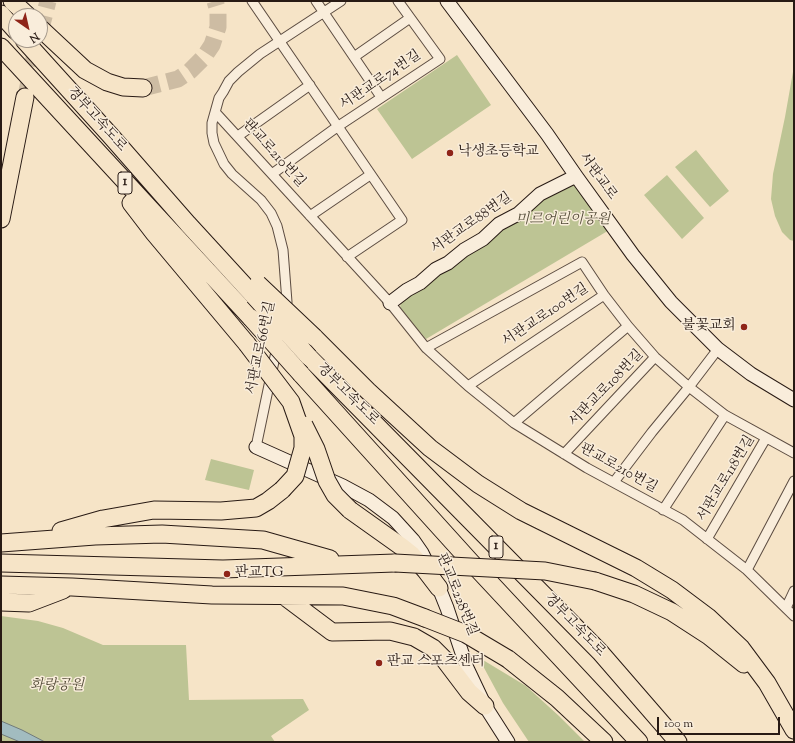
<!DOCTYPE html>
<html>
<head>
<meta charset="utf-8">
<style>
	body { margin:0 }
	#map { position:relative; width:795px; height:743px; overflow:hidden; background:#f6e4c7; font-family:"Sorts Mill Goudy",serif }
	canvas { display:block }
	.frame { position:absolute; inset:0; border:2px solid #281a14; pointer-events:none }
	.north { position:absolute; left:8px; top:8px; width:40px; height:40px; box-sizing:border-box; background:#f9eddb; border:1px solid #a5998b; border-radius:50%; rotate:146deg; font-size:11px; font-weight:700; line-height:16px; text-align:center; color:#281a14 }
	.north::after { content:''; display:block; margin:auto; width:14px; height:18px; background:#8f2418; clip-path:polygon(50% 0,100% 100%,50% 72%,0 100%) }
	.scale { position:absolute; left:657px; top:717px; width:123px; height:18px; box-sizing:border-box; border:2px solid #281a14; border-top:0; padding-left:5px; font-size:12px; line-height:14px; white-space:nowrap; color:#281a14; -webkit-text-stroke:3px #f9eddb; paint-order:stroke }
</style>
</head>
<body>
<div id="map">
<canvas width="795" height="743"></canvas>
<div class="frame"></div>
<div class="north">N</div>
<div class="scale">100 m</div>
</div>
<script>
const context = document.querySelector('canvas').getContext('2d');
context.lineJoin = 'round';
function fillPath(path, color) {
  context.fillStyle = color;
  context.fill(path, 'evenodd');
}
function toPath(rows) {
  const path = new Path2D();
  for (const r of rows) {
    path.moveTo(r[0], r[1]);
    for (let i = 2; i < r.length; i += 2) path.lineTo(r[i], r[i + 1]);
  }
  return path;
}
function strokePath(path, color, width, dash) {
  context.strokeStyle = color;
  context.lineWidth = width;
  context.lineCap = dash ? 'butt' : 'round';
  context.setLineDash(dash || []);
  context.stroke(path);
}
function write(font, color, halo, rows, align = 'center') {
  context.font = font + ' "Sorts Mill Goudy","Noto Serif KR",serif';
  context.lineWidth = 3;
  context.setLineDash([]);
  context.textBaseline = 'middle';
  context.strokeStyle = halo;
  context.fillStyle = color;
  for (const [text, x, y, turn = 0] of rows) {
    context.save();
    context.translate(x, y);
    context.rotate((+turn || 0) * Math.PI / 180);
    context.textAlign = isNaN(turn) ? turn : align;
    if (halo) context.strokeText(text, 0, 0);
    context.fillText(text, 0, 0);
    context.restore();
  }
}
fillPath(toPath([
	[457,55,491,105,412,159,377,109],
	[794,66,794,241,790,240,782,232,775,216,771,199,773,174,785,117],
	[696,150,729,191,710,207,675,167],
	[667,175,704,218,682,239,644,195],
	[564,182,577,184,611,229,426,339,400,309,401,299],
	[211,459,254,470,249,490,205,480],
	[1,616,38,621,63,628,103,645,186,645,189,700,303,699,309,710,271,736,275,742,1,742],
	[476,653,482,655,483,660,526,686,559,716,585,742,529,742,503,703]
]), '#bdc494');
const water = toPath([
	[1,721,22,730,45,742,20,742,1,734,1,721]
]);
fillPath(water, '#a2bcc0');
strokePath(water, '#717b7b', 1);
strokePath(toPath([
	[40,32,48,1],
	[143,88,178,79,190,71,204,57,212,45,218,27,218,11,215,1],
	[27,91,38,40]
]), '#cdbca3', 17, [17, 8]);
const street = toPath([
	[252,1,402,220,347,257],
	[316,1,381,97],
	[354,57,410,18],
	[215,112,390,303,426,348,468,386,514,423,540,439,587,468,683,520,747,570,794,616],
	[238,136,310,85],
	[272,174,337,127,440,59,398,1],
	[310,216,370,175],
	[285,311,287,302,283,250,277,226,271,213,261,200,232,174,224,164,214,143,212,133,212,123,219,98,223,92,229,81,238,72,260,54,341,1],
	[426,348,582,262,604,295,628,326,655,357,689,387,725,415,794,453],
	[468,386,604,295],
	[514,423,628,326],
	[256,447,277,347],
	[564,454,655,357],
	[614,482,652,432,689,387,718,349],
	[663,510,725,415],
	[707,539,766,438],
	[747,570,794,481],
	[786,608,794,591]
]);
const secondary = toPath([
	[447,1,547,134,576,176,633,255,671,302,718,349,751,374,794,400],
	[390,303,407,290,420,283,436,269,448,263,464,250,483,239,499,224,518,214,540,194,576,176],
	[256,447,343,486,369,500,393,518,413,540,422,553,439,588,447,608,467,668,485,706,508,742]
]);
const highway = toPath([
	[12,1,28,16],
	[1,14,16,31],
	[40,28,85,70,107,82,123,87,143,88],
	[24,40,110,135,188,224,254,296],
	[1,47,251,318],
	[131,203,154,233,247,344],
	[1,219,25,97],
	[314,337,368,391,430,448,478,484,521,511,636,568,672,590,708,617,741,648,767,683,794,730],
	[309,357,600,652,678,742],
	[301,374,470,561,639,742],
	[350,510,402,547,412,555,426,571,439,588],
	[61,531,103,519,154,510,221,511,256,508,268,501,282,490],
	[1,543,95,536,162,534,263,540,330,559],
	[1,563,223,569,395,563],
	[595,581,634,594,672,612,709,636,744,664],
	[1,585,72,587,212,595,343,596,393,606,425,618],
	[284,596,332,632,390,631,414,637,433,648,444,659,469,692,485,706],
	[1,602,29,603,63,590],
	[508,659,557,698,604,742]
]);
strokePath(street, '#5c4c41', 11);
strokePath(secondary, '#281a14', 15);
strokePath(highway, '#281a14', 19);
strokePath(street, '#f9eddb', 9);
strokePath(secondary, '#f9eddb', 13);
strokePath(highway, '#f6e4c7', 17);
const highwayBridge = toPath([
	[258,284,314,337],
	[254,296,309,357],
	[251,318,301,374],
	[247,344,291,402,303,436,303,448,295,476,282,490],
	[304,425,316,449,327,481,335,495,350,510],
	[395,563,545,571,595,581],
	[425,618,466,634,508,659]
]);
strokePath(highwayBridge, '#281a14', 19, []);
strokePath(highwayBridge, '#f6e4c7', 17);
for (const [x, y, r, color] of [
	[450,153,4,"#8f2418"],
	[744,327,4,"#8f2418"],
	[227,574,4,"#8f2418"],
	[379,663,4,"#8f2418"]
]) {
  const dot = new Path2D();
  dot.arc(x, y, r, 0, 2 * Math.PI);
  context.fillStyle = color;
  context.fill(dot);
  strokePath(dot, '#f9eddb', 1.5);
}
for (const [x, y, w] of [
	[125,183,14],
	[496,547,14]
]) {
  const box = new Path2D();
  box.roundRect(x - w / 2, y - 11, w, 22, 3);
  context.fillStyle = '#f9eddb';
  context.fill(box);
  strokePath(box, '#281a14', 1);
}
write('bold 13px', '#281a14', null, [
	["1",125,183],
	["1",496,547]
]);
write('14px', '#281a14', '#f9eddb', [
	["서판교로74번길",381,81,-34],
	["경부고속도로",96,120,48],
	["판교로210번길",273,154,48],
	["서판교로",597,177,54],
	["서판교로88번길",472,224,-35],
	["서판교로100번길",546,316,-34],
	["서판교로66번길",262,348,-78],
	["서판교로108번길",607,389,-46],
	["경부고속도로",347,395,45],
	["판교로210번길",618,469,29],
	["서판교로118번길",727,479,-59],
	["판교로228번길",456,595,68],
	["경부고속도로",574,626,46]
]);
write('14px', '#281a14', '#f9eddb', [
	["낙생초등학교",458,153],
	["불꽃교회",736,327,"right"],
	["판교TG",235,574],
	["판교 스포츠센터",387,663]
], 'left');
write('italic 14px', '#554d3a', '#f9eddb', [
	["미르어린이공원",563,221],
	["화랑공원",57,687]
]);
</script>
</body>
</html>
